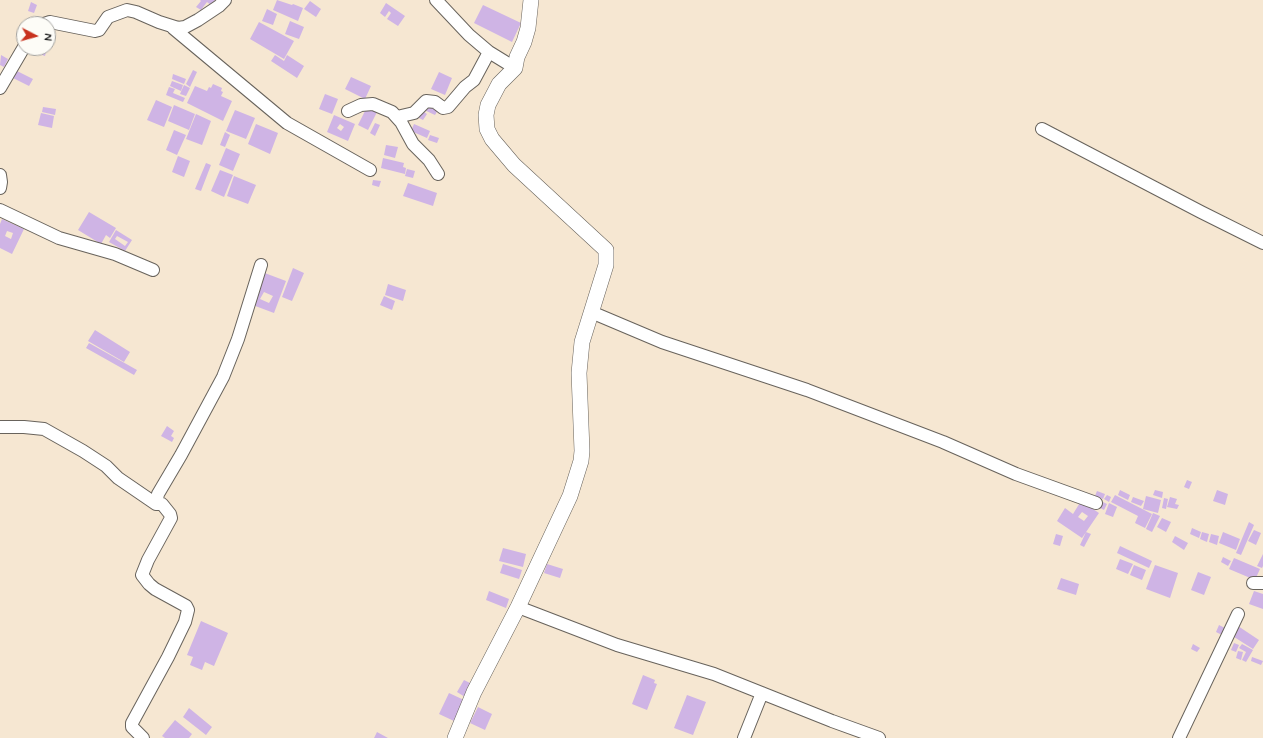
<!DOCTYPE html>
<html>
<head>
<meta charset="utf-8">
<style>
	body { margin:0 }
	#map { position:relative; width:1263px; height:738px; overflow:hidden; background:#f6e7d2; font-family:Mynerve,sans-serif }
	canvas { display:block }
	.north { position:absolute; left:16px; top:16px; width:40px; height:40px; box-sizing:border-box; background:#fdfcf7; border:1px solid #a3a29f; border-radius:50%; rotate:96deg; font-size:11px; font-weight:700; line-height:16px; text-align:center; color:#1c1c1c }
	.north::after { content:''; display:block; margin:auto; width:14px; height:18px; background:#c8321e; clip-path:polygon(50% 0,100% 100%,50% 72%,0 100%) }
</style>
</head>
<body>
<div id="map">
<canvas width="1263" height="738"></canvas>
<div class="north">N</div>
</div>
<script>
const context = document.querySelector('canvas').getContext('2d');
context.lineJoin = 'round';
function fillPath(path, color) {
  context.fillStyle = color;
  context.fill(path, 'evenodd');
}
function toPath(rows) {
  const path = new Path2D();
  for (const r of rows) {
    path.moveTo(r[0], r[1]);
    for (let i = 2; i < r.length; i += 2) path.lineTo(r[i], r[i + 1]);
  }
  return path;
}
function strokePath(path, color, width, dash) {
  context.strokeStyle = color;
  context.lineWidth = width;
  context.lineCap = dash ? 'butt' : 'round';
  context.setLineDash(dash || []);
  context.stroke(path);
}
fillPath(toPath([
	[200,0,215,0,211,5,207,2,201,10,196,7,201,1],
	[277,0,292,5,293,4,303,8,298,21,273,10],
	[310,1,321,9,316,17,304,9],
	[31,2,37,5,34,13,28,11],
	[386,3,405,16,398,26,387,19,391,13,389,11,385,17,380,13],
	[483,5,521,23,512,42,474,23],
	[267,9,277,14,273,25,262,21],
	[290,21,304,27,299,39,285,34],
	[259,22,294,41,284,59,250,39],
	[31,48,47,48,45,56,30,51],
	[1,55,8,59,4,67,0,65],
	[275,55,284,61,287,55,304,66,297,78,271,61],
	[193,70,197,72,190,87,186,84],
	[17,71,33,79,29,86,13,78],
	[439,72,452,78,445,95,431,89],
	[173,74,186,79,184,84,172,79],
	[351,77,371,86,365,99,345,89],
	[172,81,183,85,181,91,170,86],
	[213,84,222,88,221,91,223,92,221,96,232,101,223,121,187,103,195,86,207,91,209,87,211,88],
	[184,85,190,88,186,96,180,94],
	[169,87,175,89,173,93,185,98,183,102,166,95],
	[325,94,338,99,332,114,319,109],
	[156,100,172,107,164,127,147,120],
	[424,104,438,110,435,115,422,109],
	[174,105,195,114,189,130,168,121],
	[368,105,378,110,368,130,358,125],
	[43,107,56,109,55,115,42,112],
	[235,110,255,118,246,139,226,131],
	[421,110,427,114,423,120,417,117],
	[41,113,54,116,52,128,38,125],
	[196,114,211,121,202,145,186,139],
	[334,115,355,124,348,141,327,132],
	[340,124,344,127,341,131,337,128],
	[375,123,380,125,375,136,370,133],
	[256,124,278,133,270,154,248,144],
	[414,124,430,131,427,138,411,131],
	[174,130,186,135,177,155,166,150],
	[225,132,230,135,225,147,220,145],
	[430,135,439,138,437,143,428,140],
	[386,145,398,147,395,158,384,155],
	[226,148,240,154,233,171,219,165],
	[178,156,190,161,184,177,172,172],
	[383,158,404,163,403,167,406,168,405,174,381,168],
	[206,163,211,165,201,191,195,189],
	[407,169,415,171,413,178,405,176],
	[220,170,233,175,224,197,211,191],
	[234,176,256,185,248,204,227,196],
	[373,180,381,181,379,187,372,185],
	[408,183,437,193,433,206,403,196],
	[89,212,116,228,110,238,106,235,101,244,78,230],
	[2,219,24,229,12,254,0,248,0,224],
	[7,231,13,233,11,239,5,236],
	[116,230,132,240,125,251,109,242],
	[117,236,128,242,125,246,115,239],
	[293,268,304,273,292,301,282,297],
	[262,272,286,281,274,313,250,304],
	[264,292,273,296,269,303,260,299],
	[388,284,406,290,403,301,385,295],
	[384,296,395,301,392,310,380,305],
	[95,330,130,352,124,362,88,341],
	[89,343,137,370,134,375,86,348],
	[167,426,174,431,171,436,174,438,172,442,161,436],
	[1187,480,1192,482,1189,489,1184,487],
	[1120,490,1130,495,1128,500,1118,495],
	[1155,490,1163,492,1162,498,1153,495],
	[1217,490,1228,494,1225,505,1213,501],
	[1097,491,1105,494,1103,499,1095,496],
	[1107,495,1111,497,1109,502,1104,499],
	[1115,495,1152,514,1145,528,1135,523,1138,516,1111,502],
	[1146,496,1161,500,1158,513,1143,509],
	[1133,497,1144,501,1141,506,1131,502],
	[1170,497,1177,499,1175,504,1179,505,1177,509,1167,507],
	[1164,498,1168,499,1166,509,1162,508],
	[1081,501,1099,513,1082,538,1057,521,1065,508,1073,514],
	[1082,512,1088,516,1084,521,1078,517],
	[1103,502,1107,504,1104,510,1100,508],
	[1109,503,1117,507,1113,517,1105,514],
	[1153,513,1160,516,1152,532,1146,529],
	[1162,518,1171,522,1166,532,1157,527],
	[1249,522,1254,525,1241,555,1236,553],
	[1192,528,1201,532,1199,538,1190,534],
	[1254,530,1261,533,1256,545,1248,541],
	[1086,532,1091,534,1084,547,1080,545],
	[1202,532,1209,534,1207,542,1200,539],
	[1223,532,1240,539,1236,550,1219,543],
	[1056,534,1063,536,1060,546,1053,544],
	[1211,534,1219,536,1217,545,1209,542],
	[1175,536,1188,543,1184,550,1172,542],
	[1120,546,1152,561,1149,568,1117,553],
	[503,548,526,554,523,567,499,561],
	[1263,554,1263,566,1262,568,1257,566],
	[1223,557,1231,561,1228,566,1221,562],
	[1234,558,1260,569,1255,580,1229,569],
	[1120,559,1133,564,1128,574,1116,569],
	[503,564,522,570,519,579,500,573],
	[547,564,563,569,560,578,544,573],
	[1134,565,1146,570,1142,580,1130,575],
	[1155,565,1178,573,1170,598,1146,589],
	[1198,572,1211,577,1204,595,1191,590],
	[1061,578,1079,584,1076,595,1057,589],
	[489,591,509,599,506,608,486,600],
	[1254,591,1263,594,1263,609,1249,604],
	[201,621,228,633,214,666,205,662,202,670,190,665,193,657,187,655],
	[1219,625,1229,630,1226,637,1216,632],
	[1238,626,1259,640,1253,649,1231,635],
	[1234,643,1239,645,1236,652,1231,650],
	[1193,644,1200,648,1197,652,1191,649],
	[1242,644,1253,650,1246,662,1242,660,1246,652,1239,648],
	[1238,651,1243,652,1241,660,1236,658],
	[1252,657,1263,661,1261,665,1251,661],
	[643,675,655,680,654,683,657,684,647,710,632,704],
	[464,680,472,684,465,697,457,692],
	[449,693,464,700,454,721,439,714],
	[687,695,706,702,693,735,674,728],
	[478,707,492,714,485,730,470,723],
	[189,708,212,727,206,735,183,717],
	[175,720,192,734,189,738,165,738,162,736],
	[377,732,388,738,374,738]
]), '#cfb4e5');
const minor = toPath([
	[436,0,469,35,489,52,515,68],
	[44,24,50,22,95,31,99,30,108,17,127,10,136,12,159,22,178,28,185,27,198,20,219,6,225,0],
	[173,28,287,123,370,170],
	[0,88,24,47],
	[348,111,361,105,373,104,392,112,401,122,413,144,429,160,438,174],
	[397,117,414,113,426,101,435,102,443,108,448,107,465,87,474,80,489,52],
	[1042,129,1201,212,1263,243],
	[0,175,1,182,0,188],
	[0,210,59,238,115,254,153,270],
	[591,312,662,342,807,390,943,442,1016,474,1096,503],
	[0,427,24,427,44,429,83,451,106,466,118,478,156,504],
	[1253,583,1263,583],
	[518,607,617,645,714,674,832,721,879,738],
	[143,738,132,727,132,723,168,657,185,622,188,610,186,606,155,589,149,584,142,575,148,560,171,518,170,514,162,504,156,504,158,494,181,455,223,377,238,339,261,265],
	[744,738,762,693],
	[1179,738,1238,614]
]);
const tertiary = toPath([
	[455,738,474,692,518,607,570,496,581,461,582,451,579,373,582,342,606,265,606,250,514,165,492,139,487,129,486,115,488,105,499,84,515,68,517,57,524,42,528,28,531,0]
]);
strokePath(minor, '#68635c', 14);
strokePath(tertiary, '#68635c', 16);
strokePath(minor, '#fff', 12);
strokePath(tertiary, '#fff', 15);
</script>
</body>
</html>
